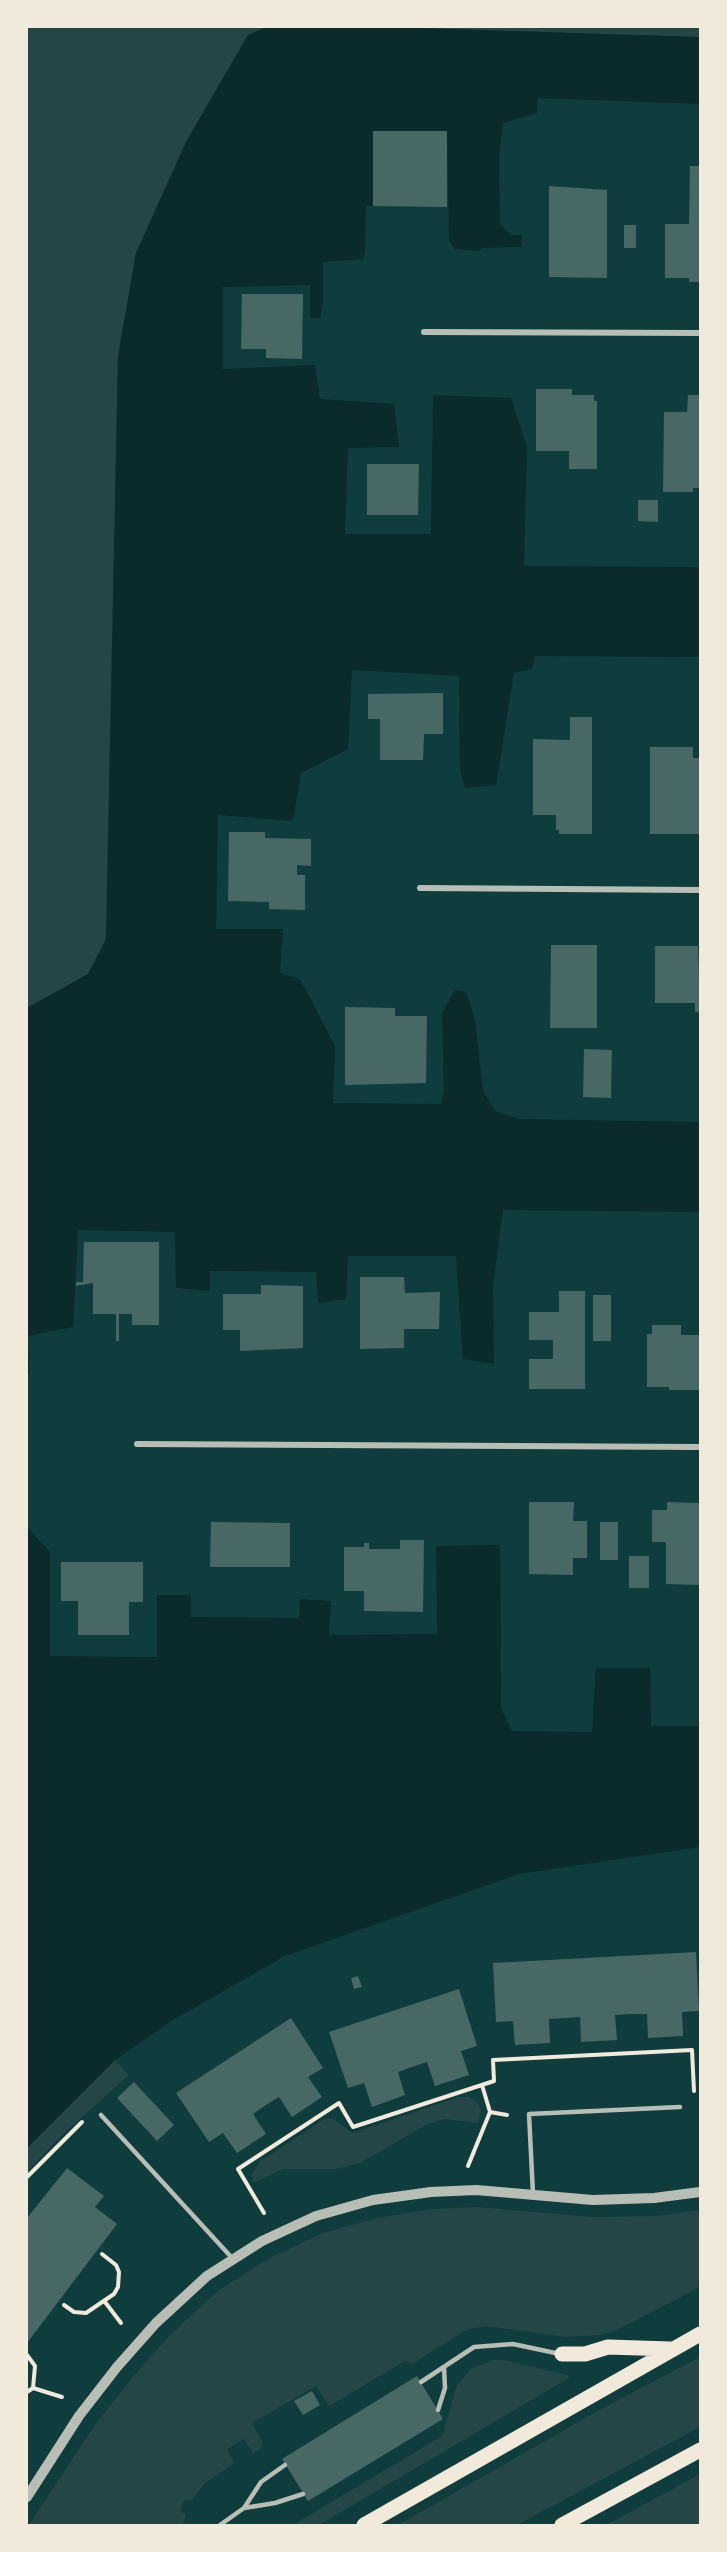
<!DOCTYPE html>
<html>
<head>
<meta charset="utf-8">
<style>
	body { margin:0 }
	#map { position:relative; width:727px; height:2552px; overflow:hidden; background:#0f3d3e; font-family:"Noto Sans",sans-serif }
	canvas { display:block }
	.frame { position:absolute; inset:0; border:28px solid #f1e9da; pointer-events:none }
</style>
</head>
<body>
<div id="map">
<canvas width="727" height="2552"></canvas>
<div class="frame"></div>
</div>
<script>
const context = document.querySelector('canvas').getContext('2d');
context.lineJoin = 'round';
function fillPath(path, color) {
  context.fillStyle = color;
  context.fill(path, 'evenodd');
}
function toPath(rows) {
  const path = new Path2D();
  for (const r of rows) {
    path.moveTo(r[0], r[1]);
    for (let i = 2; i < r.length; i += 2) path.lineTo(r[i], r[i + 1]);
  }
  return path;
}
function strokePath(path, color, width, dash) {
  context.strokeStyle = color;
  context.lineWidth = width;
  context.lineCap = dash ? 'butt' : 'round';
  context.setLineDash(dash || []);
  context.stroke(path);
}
fillPath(toPath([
	[27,27,267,27,248,35,186,142,136,253,118,356,106,939,88,974,27,1008],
	[385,27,700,27,700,37],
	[115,2060,129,2075,61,2136,27,2172,27,2148],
	[459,2097,469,2097,478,2103,481,2110,478,2123,444,2119,426,2125,360,2163,336,2169,283,2169,253,2183,252,2175,259,2162,323,2120,333,2118,352,2133],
	[476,2207,592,2217,656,2216,700,2210,700,2287,617,2330,600,2335,566,2337,485,2326,466,2330,414,2363,405,2361,329,2406,316,2386,252,2423,263,2442,260,2449,253,2453,244,2439,227,2449,234,2463,204,2484,191,2501,185,2499,180,2511,186,2514,183,2525,29,2525,94,2426,131,2379,169,2336,218,2291,271,2257,323,2233,377,2218,433,2209],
	[700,2357,700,2427,517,2525,398,2525,601,2409],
	[493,2360,504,2360,558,2373,568,2375,569,2378,319,2525,293,2525,442,2436,457,2385,472,2368],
	[700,2474,700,2525,606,2525]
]), '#244646');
fillPath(toPath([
	[266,27,385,27,700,37,700,104,538,98,537,113,503,123,499,157,500,224,510,235,522,235,522,247,482,248,479,251,455,249,449,241,447,131,373,132,373,206,366,206,365,252,363,259,323,262,323,303,320,318,310,318,310,285,223,287,223,369,315,365,320,399,394,404,399,447,348,448,345,534,431,534,433,395,511,398,527,447,524,566,700,567,700,657,535,656,532,669,514,673,496,785,465,788,460,769,459,676,352,670,348,749,301,773,293,821,218,815,216,929,283,929,280,973,300,979,335,1046,333,1103,441,1104,444,1091,442,1013,455,990,466,992,475,1020,483,1091,495,1111,519,1119,700,1122,700,1212,503,1210,493,1285,494,1364,463,1359,456,1256,348,1256,346,1299,318,1303,316,1272,210,1271,210,1291,176,1288,175,1232,78,1230,73,1327,28,1336,29,1374,27,1374,27,1008,88,974,106,939,118,356,136,253,186,142,248,35],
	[27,1527,50,1552,50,1656,157,1657,157,1595,191,1595,191,1617,299,1618,300,1599,331,1601,329,1635,437,1634,436,1546,500,1545,501,1708,512,1731,592,1732,596,1668,650,1668,651,1726,700,1726,700,1847,519,1874,285,1956,173,2020,115,2060,27,2148]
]), '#0a2a2b');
fillPath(toPath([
	[373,131,447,131,447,207,373,206],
	[690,166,700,166,700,282,689,282,689,278,665,278,665,224,689,224],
	[549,186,607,190,607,278,549,277],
	[624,225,636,225,636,248,624,248],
	[242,294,303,294,302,359,266,358,266,349,241,349],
	[536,389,572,389,572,395,594,395,594,401,597,401,597,469,569,469,569,451,536,451],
	[688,395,700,395,700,488,693,488,693,492,663,492,664,412,687,412],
	[367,464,419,464,418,515,367,515],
	[638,500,658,500,658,522,638,521],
	[443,693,443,734,424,734,423,760,380,760,380,719,368,719,368,694],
	[570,717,592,717,592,834,559,834,559,830,556,830,556,815,533,815,533,739,570,740],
	[650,747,693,747,693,758,700,758,700,834,650,834],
	[229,832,265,832,265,838,311,839,311,866,297,865,297,875,305,875,305,910,269,909,269,902,228,901],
	[551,945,597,945,597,1028,550,1028],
	[655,946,698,946,700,1012,695,1012,695,1003,655,1003],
	[345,1007,395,1008,395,1016,427,1016,426,1083,345,1085],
	[584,1049,612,1050,611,1098,583,1097],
	[84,1242,159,1242,159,1325,132,1325,132,1314,119,1314,119,1341,116,1341,116,1314,93,1314,93,1283,76,1286,76,1282,83,1282],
	[360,1277,404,1277,405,1293,440,1292,439,1329,404,1329,404,1348,360,1349],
	[261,1285,303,1286,303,1348,240,1351,240,1330,223,1330,223,1294,261,1294],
	[559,1291,585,1291,585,1389,529,1389,529,1359,553,1359,553,1340,529,1340,529,1312,559,1312],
	[593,1295,611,1295,611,1341,593,1341],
	[652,1325,681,1325,681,1335,700,1335,700,1390,669,1390,669,1387,647,1387,647,1334,652,1334],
	[529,1502,574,1502,573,1521,587,1521,587,1558,573,1558,573,1575,529,1574],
	[667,1502,700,1503,700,1585,666,1584,666,1542,652,1542,652,1510,667,1510],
	[211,1522,290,1523,290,1567,210,1567],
	[600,1522,618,1522,618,1560,600,1560],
	[400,1540,424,1540,423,1612,364,1611,364,1591,344,1591,344,1547,364,1547,364,1543,369,1543,369,1549,400,1549],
	[629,1556,649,1556,649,1588,629,1588],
	[61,1562,143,1562,143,1602,129,1602,129,1635,78,1635,78,1601,61,1601],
	[696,1952,699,2011,682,2012,683,2036,648,2038,647,2014,631,2014,615,2015,617,2040,581,2042,580,2017,549,2019,550,2043,515,2045,513,2021,496,2022,493,1963],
	[358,1976,362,1987,354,1989,351,1978],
	[459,1989,477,2046,461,2051,469,2075,435,2086,427,2062,412,2067,398,2072,405,2095,372,2107,364,2083,348,2088,329,2032],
	[291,2018,323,2068,308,2077,322,2097,292,2117,279,2097,266,2105,253,2114,266,2134,237,2153,223,2133,209,2142,176,2093],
	[134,2082,174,2125,157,2141,117,2098],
	[67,2168,104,2196,95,2207,117,2224,27,2343,27,2218],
	[417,2376,443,2419,308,2501,282,2459],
	[312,2391,320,2405,303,2415,294,2401]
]), '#486865');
strokePath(toPath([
	[482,2085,490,2112,507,2115],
	[468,2166,490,2112],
	[27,2177,82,2122],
	[264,2213,238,2169,339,2103,353,2127,494,2081,493,2060,692,2050,694,2091],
	[105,2302,121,2323],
	[64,2305,74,2312,86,2313,114,2294,118,2287,119,2272,116,2265,102,2254],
	[27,2355,35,2366,33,2388],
	[27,2392,33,2388,62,2397]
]), '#f1e9da', 4);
strokePath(toPath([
	[101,2115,233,2259],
	[533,2194,529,2114,680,2107],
	[421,2382,474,2347,513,2344,560,2354],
	[438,2410,445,2388,444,2367],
	[244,2508,261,2482,285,2465],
	[220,2525,244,2508,275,2503,303,2494]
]), '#b8beb3', 4.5);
strokePath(toPath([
	[424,332,700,333],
	[420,888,700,890],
	[137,1444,700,1447]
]), '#b8beb3', 6);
strokePath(toPath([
	[27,2497,79,2416,117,2367,156,2323,207,2276,262,2241,316,2216,373,2200,431,2192,476,2190,593,2200,654,2198,700,2192]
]), '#b8beb3', 10);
strokePath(toPath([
	[562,2354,585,2354,608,2347,670,2349],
	[364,2525,700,2334],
	[562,2525,700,2450]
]), '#f1e9da', 15);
</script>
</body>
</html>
